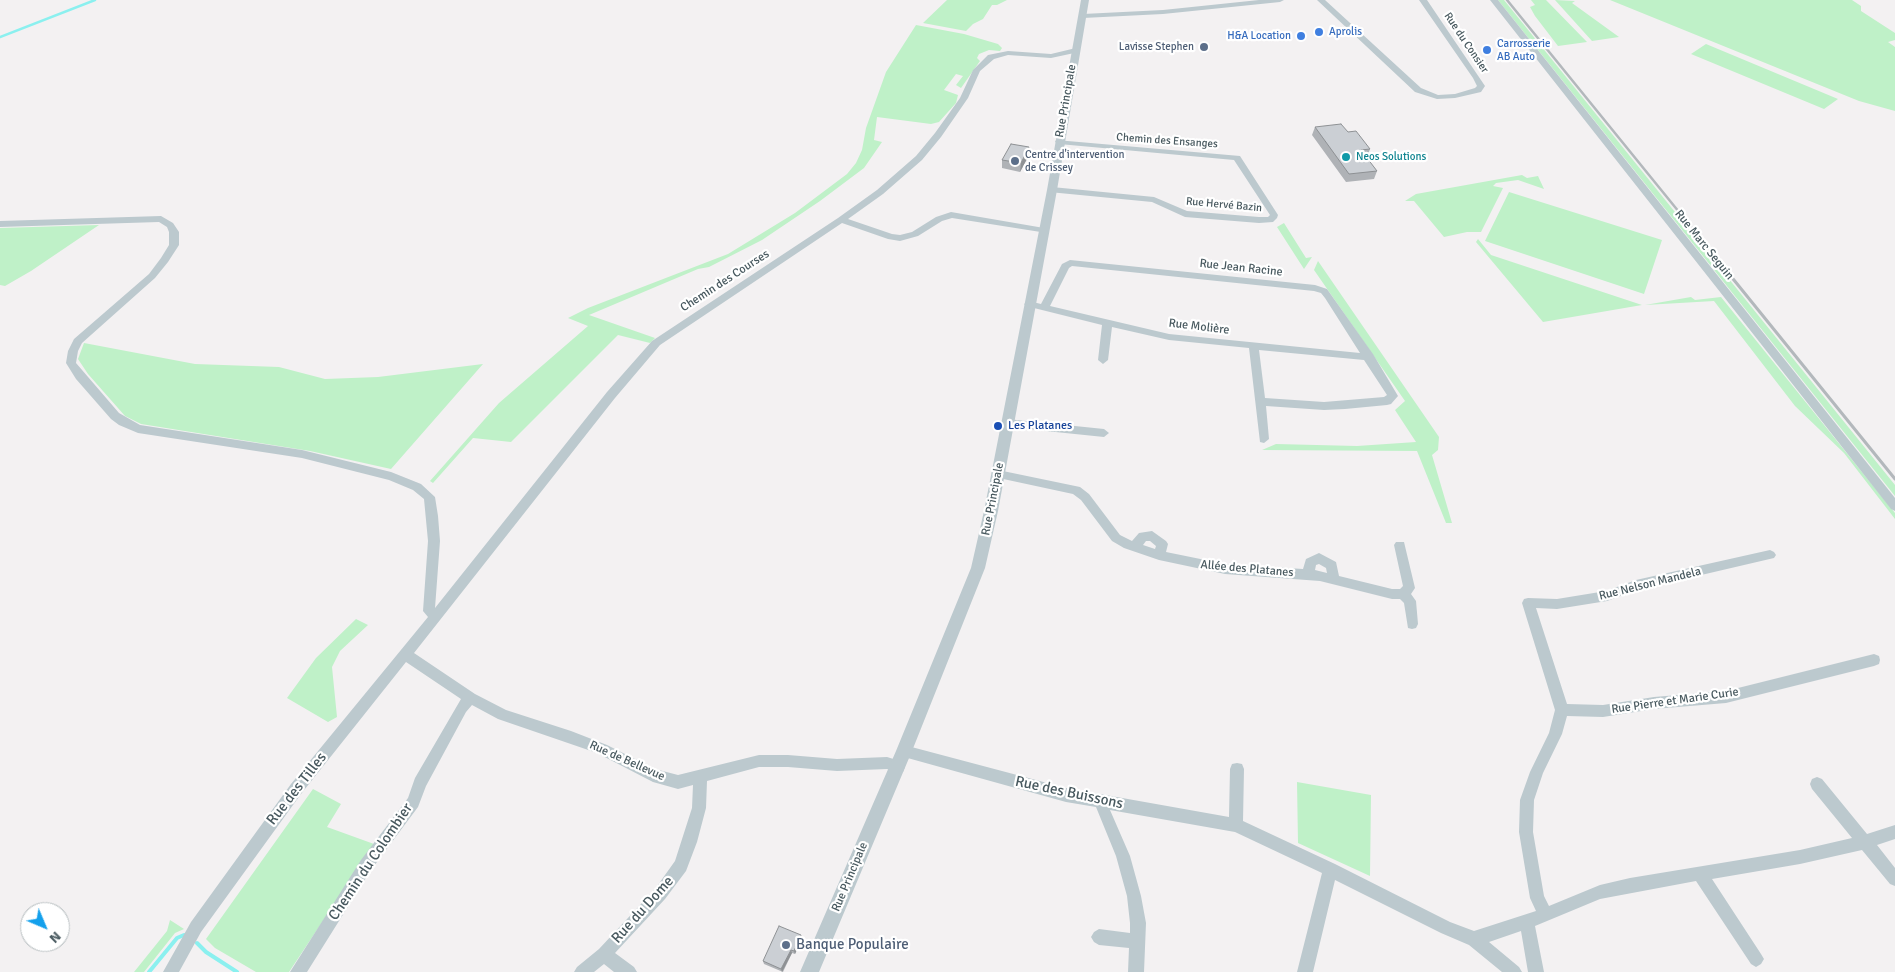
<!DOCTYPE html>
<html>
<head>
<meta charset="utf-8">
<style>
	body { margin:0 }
	#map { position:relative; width:1895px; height:972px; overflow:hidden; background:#f3f1f2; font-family:Signika,sans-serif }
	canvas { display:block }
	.north { position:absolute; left:20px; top:902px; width:50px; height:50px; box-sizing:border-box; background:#fff; border:1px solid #b6bdbf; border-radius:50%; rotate:135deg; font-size:14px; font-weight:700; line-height:20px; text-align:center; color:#48595f }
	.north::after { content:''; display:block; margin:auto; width:18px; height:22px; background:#13a0ec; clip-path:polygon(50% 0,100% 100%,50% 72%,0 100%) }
</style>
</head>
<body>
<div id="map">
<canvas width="1895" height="972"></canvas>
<div class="north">N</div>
</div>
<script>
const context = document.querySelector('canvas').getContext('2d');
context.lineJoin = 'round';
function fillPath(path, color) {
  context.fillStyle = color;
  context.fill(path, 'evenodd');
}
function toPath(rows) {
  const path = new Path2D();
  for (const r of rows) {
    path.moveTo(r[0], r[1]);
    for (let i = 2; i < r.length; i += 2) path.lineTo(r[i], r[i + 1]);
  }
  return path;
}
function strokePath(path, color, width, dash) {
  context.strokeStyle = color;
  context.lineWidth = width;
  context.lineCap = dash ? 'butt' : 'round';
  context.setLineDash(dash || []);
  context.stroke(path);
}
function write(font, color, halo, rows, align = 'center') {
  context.font = font + ' Signika,sans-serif';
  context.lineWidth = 4.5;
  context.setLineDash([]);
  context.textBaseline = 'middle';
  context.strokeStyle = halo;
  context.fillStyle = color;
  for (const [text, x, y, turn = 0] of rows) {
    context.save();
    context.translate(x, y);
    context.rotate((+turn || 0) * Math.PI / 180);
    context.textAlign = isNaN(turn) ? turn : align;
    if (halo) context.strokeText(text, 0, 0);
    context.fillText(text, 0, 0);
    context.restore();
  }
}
fillPath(toPath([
	[947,0,1007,0,997,5,992,5,983,19,973,24,966,31,923,23],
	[1498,0,1504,0,1895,485,1895,496],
	[1531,0,1546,0,1587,42,1558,46,1535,16,1530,7,1535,5],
	[1555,0,1575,1,1572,3,1619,37,1592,41],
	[1610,0,1852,0,1861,6,1861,11,1895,33,1895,40,1888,42,1895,47,1895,111,1859,101],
	[916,25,964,34,998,44,1002,48,1000,51,989,50,979,54,977,58,980,61,961,88,956,85,963,76,956,74,944,90,958,95,956,103,939,122,931,124,877,117,874,140,882,142,864,168,820,201,762,240,709,267,698,269,589,315,655,338,650,343,618,335,511,442,473,438,433,483,430,481,499,403,588,326,568,318,588,308,728,254,795,213,847,174,856,163,862,150,866,128,886,72],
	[1706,44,1838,99,1824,109,1691,54],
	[1522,175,1527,178,1538,176,1544,189,1518,180,1496,183,1493,186,1503,188,1481,232,1467,232,1444,237,1414,201,1405,201,1416,194],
	[1509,192,1662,240,1644,294,1485,241],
	[1284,223,1306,258,1312,257,1304,269,1277,227],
	[99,225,31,271,5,286,0,285,0,228],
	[1478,239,1491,255,1642,305,1543,322,1476,242],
	[1318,261,1439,437,1438,450,1432,455,1452,523,1446,523,1417,451,1262,450,1276,444,1357,446,1416,442,1395,410,1405,401,1314,270],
	[1691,297,1695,300,1721,297,1895,513,1895,519,1844,453,1795,406,1714,301,1645,305],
	[84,343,195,364,279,367,325,379,378,377,483,364,391,469,310,451,141,424,125,416,88,374,78,359],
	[356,619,368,625,340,651,332,667,337,717,328,722,287,698,316,658],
	[1297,782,1371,795,1370,876,1298,843],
	[313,789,341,804,327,827,374,844,289,972,256,972,215,948,206,939],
	[170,920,184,929,175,933,144,972,134,972,167,931]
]), '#bff1c8');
strokePath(toPath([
	[0,37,95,0]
]), '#8bf0ef', 2.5);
strokePath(toPath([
	[197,943,206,952,237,972],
	[149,972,177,938,184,935]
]), '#8bf0ef', 4);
fillPath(toPath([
	[1259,0,1284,0,1280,2,1163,14,1083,18,1079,16,1083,14,1163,10,1259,0],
	[1317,0,1325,0,1421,88,1438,95,1455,94,1475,88,1477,86,1473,78,1419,0,1427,0,1485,86,1481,92,1455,98,1437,99,1415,92,1317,0],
	[1490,0,1498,0,1895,498,1895,511,1891,509,1490,0],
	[1076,48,1079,48,1079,52,1051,58,1008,55,994,59,980,71,968,98,941,137,922,160,883,194,848,219,892,234,900,235,912,232,936,217,951,212,1044,228,1047,229,1047,233,952,218,942,221,918,236,900,241,888,239,842,223,660,345,615,398,414,653,475,694,506,710,571,731,607,745,655,769,678,775,759,755,788,755,837,759,887,757,903,762,905,767,903,772,898,773,887,769,837,771,788,767,759,767,707,781,706,808,697,842,686,871,665,899,615,953,634,967,637,972,614,972,604,964,594,972,574,972,577,967,599,949,655,889,675,861,692,808,693,785,678,789,653,782,597,753,498,719,472,705,466,712,426,786,418,807,371,870,307,972,290,972,361,860,408,798,415,778,461,699,406,662,301,794,201,932,179,972,163,972,191,922,291,784,428,617,423,611,428,541,424,499,413,490,389,480,302,458,138,433,119,425,111,419,76,379,66,363,68,351,74,339,149,274,161,258,169,245,169,232,167,227,159,222,0,227,0,221,161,216,173,223,179,232,179,245,168,262,155,278,82,343,78,351,76,363,119,413,140,425,302,450,391,472,421,484,435,497,438,516,440,541,435,608,607,392,652,341,838,218,877,190,916,156,935,133,960,98,973,70,988,55,1008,51,1051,54,1076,48],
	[1056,140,1240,156,1278,215,1277,218,1273,222,1259,223,1185,217,1152,202,1049,192,1048,190,1052,187,1154,197,1187,211,1259,217,1268,217,1270,215,1234,160,1059,144,1055,142,1056,140],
	[1070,260,1315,285,1327,289,1373,354,1398,396,1391,404,1387,405,1345,409,1324,410,1266,406,1269,439,1264,443,1260,442,1249,348,1169,340,1112,327,1108,360,1103,364,1098,360,1102,325,1026,306,1024,304,1029,301,1041,304,1062,264,1070,260],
	[1072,266,1314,291,1321,293,1325,298,1360,353,1169,334,1050,306,1069,268,1072,266],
	[1259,350,1364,360,1387,395,1384,397,1324,402,1265,398,1259,350],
	[1007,419,1104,429,1109,433,1104,437,1007,427,1002,423,1007,419],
	[998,470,1080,487,1089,494,1120,535,1132,541,1139,533,1152,531,1166,541,1168,544,1166,552,1225,564,1303,569,1306,559,1319,553,1336,562,1339,576,1392,589,1400,589,1403,586,1394,545,1396,542,1404,542,1415,588,1411,594,1416,601,1418,624,1416,628,1412,629,1408,628,1404,603,1400,599,1392,599,1320,581,1225,574,1159,560,1124,548,1112,541,1081,500,1073,494,994,477,992,474,994,471,998,470],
	[1146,541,1150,541,1156,546,1155,549,1143,545,1146,541],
	[1319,564,1326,568,1327,573,1315,570,1316,565,1319,564],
	[1770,550,1774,552,1776,555,1774,558,1637,590,1607,601,1557,609,1536,608,1567,704,1603,705,1654,697,1726,691,1874,654,1879,656,1880,660,1879,664,1874,666,1726,703,1654,709,1603,717,1567,716,1562,734,1543,773,1534,800,1533,832,1544,896,1549,906,1600,885,1630,878,1800,850,1852,838,1812,789,1810,784,1812,779,1817,777,1822,779,1867,834,1895,825,1895,839,1877,845,1895,868,1895,886,1890,884,1862,850,1800,864,1712,879,1761,954,1764,959,1761,964,1756,967,1751,964,1696,881,1600,899,1535,926,1544,972,1528,972,1521,931,1489,942,1519,967,1522,972,1502,972,1469,945,1441,933,1335,880,1313,972,1297,972,1322,873,1235,832,1110,810,1130,856,1141,896,1146,923,1144,972,1128,972,1129,948,1099,945,1094,942,1091,937,1094,932,1099,929,1130,933,1130,923,1127,896,1116,856,1096,807,1066,802,904,757,899,755,897,751,899,747,904,745,1066,788,1229,817,1230,769,1232,764,1237,763,1242,764,1244,769,1243,821,1335,864,1450,922,1474,931,1536,911,1530,898,1519,832,1520,800,1530,772,1549,733,1555,710,1522,603,1524,599,1528,598,1557,599,1606,591,1636,580,1770,550]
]), '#bcc9ce');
fillPath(toPath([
	[1081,0,1089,0,1057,190,998,511,985,568,912,751,819,972,800,972,896,751,971,568,984,511,1047,190,1081,0]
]), '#bcc9ce');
strokePath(toPath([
	[1507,0,1705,244]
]), '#b3b8bc', 2.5);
strokePath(toPath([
	[1704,243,1895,479]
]), '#b3b8bc', 3);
fillPath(toPath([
	[1315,127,1348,132,1370,149,1367,157,1366,157,1377,171,1374,179,1346,182,1312,135],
	[1029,147,1029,155,1020,172,1002,168,1002,160],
	[802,938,795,954,792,953,783,972,764,964,763,961]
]), '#afb2b6');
fillPath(toPath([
	[1029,147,1029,155,1020,172,1021,163],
	[801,935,802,938,795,954,794,951],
	[791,950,792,953,782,972,781,969]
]), '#8e9194');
const building = toPath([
	[1341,124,1348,132,1356,131,1370,149,1361,150,1377,171,1349,174,1315,127,1341,124],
	[1011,144,1029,147,1021,163,1002,160,1011,144],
	[779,926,801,935,794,951,791,950,781,969,763,961,779,926]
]);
fillPath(building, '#cbcfd4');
strokePath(building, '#8e9194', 1);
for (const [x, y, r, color] of [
	[1319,32,5,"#3f7fe0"],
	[1301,36,5,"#3f7fe0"],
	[1204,47,5,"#5c6f8a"],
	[1487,50,5,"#3f7fe0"],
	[1346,157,5,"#0f9aa8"],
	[1015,161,5,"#5c6f8a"],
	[998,426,5,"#1a4fb4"],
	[786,945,5,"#5c6f8a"]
]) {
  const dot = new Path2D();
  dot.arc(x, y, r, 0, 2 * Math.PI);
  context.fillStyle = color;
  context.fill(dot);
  strokePath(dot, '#fff', 2);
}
write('11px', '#366cbe', '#fff', [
	["Aprolis",1329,32],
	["H&A Location",1291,36,"right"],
	["Carrosserie",1497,44],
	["AB Auto",1497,57]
], 'left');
write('11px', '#48595f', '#fff', [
	["Rue du Consier",1466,43,56],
	["Chemin des Ensanges",1167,141,4],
	["Rue Hervé Bazin",1224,205,5]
]);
write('11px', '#4e5e75', '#fff', [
	["Lavisse Stephen",1194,47],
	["Centre d'intervention",1025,155,"left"],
	["de Crissey",1025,168,"left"]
], 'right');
write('11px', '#0d838f', '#fff', [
	["Neos Solutions",1356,157]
], 'left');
write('12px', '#48595f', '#fff', [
	["Rue Principale",1066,101,-80],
	["Rue Marc Seguin",1704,245,51],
	["Rue Jean Racine",1241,268,6],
	["Chemin des Courses",725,281,-33],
	["Rue Molière",1199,327,7],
	["Rue Principale",993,499,-79],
	["Allée des Platanes",1247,569,5],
	["Rue Nelson Mandela",1650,584,-14],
	["Rue Pierre et Marie Curie",1675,701,-8],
	["Rue de Bellevue",627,761,24],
	["Rue Principale",850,877,-67]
]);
write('12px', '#164399', '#fff', [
	["Les Platanes",1008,426]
], 'left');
write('15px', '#48595f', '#fff', [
	["Rue des Tilles",297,789,-52],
	["Rue des Buissons",1069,793,12],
	["Chemin du Colombier",371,862,-56],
	["Rue du Dome",643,910,-48]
]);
write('15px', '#4e5e75', '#fff', [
	["Banque Populaire",796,945]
], 'left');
</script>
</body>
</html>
